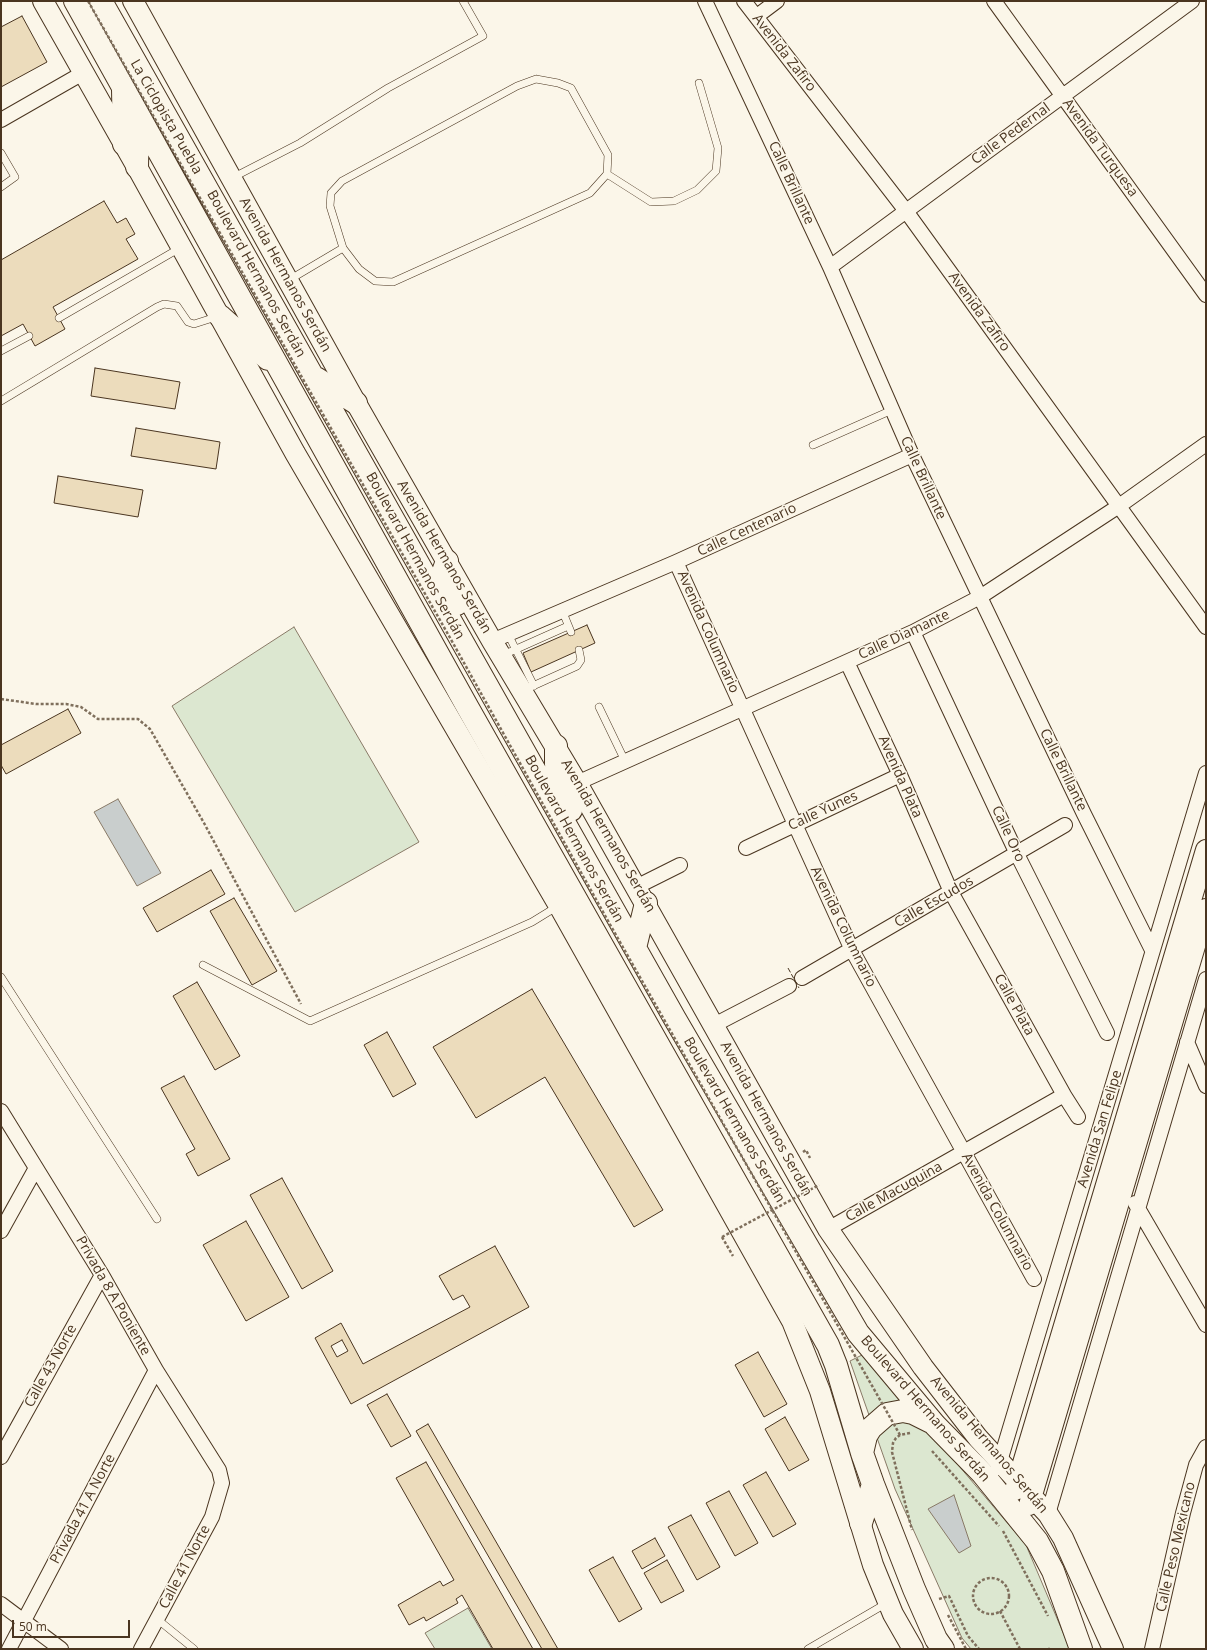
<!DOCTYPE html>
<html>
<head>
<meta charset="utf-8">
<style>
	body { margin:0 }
	#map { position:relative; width:1207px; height:1650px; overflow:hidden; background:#fbf6e9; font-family:"Open Sans",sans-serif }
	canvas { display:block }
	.frame { position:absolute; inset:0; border:2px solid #4a3520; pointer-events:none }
	.scale { position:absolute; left:12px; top:1620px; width:118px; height:18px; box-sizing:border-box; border:2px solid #4a3520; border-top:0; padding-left:5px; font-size:12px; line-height:14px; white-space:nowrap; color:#4a3520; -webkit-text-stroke:3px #fbf6e9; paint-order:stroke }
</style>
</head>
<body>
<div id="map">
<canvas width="1207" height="1650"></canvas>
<div class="frame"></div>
<div class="scale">50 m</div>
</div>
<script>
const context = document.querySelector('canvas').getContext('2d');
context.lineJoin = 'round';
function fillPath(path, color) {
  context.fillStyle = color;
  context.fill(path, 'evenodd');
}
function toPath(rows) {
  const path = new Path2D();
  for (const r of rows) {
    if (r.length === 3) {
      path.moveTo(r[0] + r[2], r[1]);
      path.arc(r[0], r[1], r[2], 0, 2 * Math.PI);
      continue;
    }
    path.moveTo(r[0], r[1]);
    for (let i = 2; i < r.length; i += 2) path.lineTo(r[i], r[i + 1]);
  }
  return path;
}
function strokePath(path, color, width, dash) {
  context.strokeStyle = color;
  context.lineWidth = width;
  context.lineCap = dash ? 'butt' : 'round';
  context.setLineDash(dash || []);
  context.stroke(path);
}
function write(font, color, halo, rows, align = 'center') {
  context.font = font + ' "Open Sans",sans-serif';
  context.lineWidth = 3;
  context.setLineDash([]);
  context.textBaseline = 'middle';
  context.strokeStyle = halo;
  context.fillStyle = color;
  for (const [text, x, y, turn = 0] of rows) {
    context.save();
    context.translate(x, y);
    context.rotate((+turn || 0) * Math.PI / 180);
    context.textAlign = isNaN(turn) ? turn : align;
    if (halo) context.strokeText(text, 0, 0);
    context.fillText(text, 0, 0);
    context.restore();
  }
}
const green = toPath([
	[294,627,419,842,295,912,172,706,294,627],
	[864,1354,1026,1545,1070,1649,971,1649,962,1638,895,1489,850,1361,864,1354],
	[468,1608,492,1649,435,1649,425,1633,468,1608]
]);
fillPath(green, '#dce7d0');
strokePath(green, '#887966', 1);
const water = toPath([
	[118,799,161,873,137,886,94,812,118,799],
	[954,1495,971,1546,959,1553,928,1509,954,1495]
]);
fillPath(water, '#c9cecd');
strokePath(water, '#887966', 1);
const building = toPath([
	[22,16,47,62,1,87,1,27,22,16],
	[104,201,117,223,126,218,135,234,126,239,138,259,53,307,65,329,35,346,23,324,1,336,1,260,104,201],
	[95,368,180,382,175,409,91,396,95,368],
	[136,428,220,442,216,469,131,456,136,428],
	[58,476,143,490,138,517,54,503,58,476],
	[587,625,595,643,531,672,523,653,587,625],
	[68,709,81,733,6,774,1,765,1,745,68,709],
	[211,870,225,894,157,932,143,908,211,870],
	[234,898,277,971,252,985,210,911,234,898],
	[197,982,240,1056,215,1070,173,996,197,982],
	[532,989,663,1210,634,1227,545,1077,476,1118,433,1047,532,989],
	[387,1032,416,1084,393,1097,364,1045,387,1032],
	[184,1076,230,1159,198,1176,186,1154,195,1149,161,1088,184,1076],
	[282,1178,333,1271,302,1289,250,1195,282,1178],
	[246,1221,289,1297,246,1321,203,1245,246,1221],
	[495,1246,529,1307,351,1404,315,1338,341,1323,363,1364,470,1307,463,1295,453,1300,439,1276,495,1246],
	[342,1340,348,1351,337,1357,331,1346,342,1340],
	[758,1352,787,1404,764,1417,735,1365,758,1352],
	[387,1394,411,1436,391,1447,367,1405,387,1394],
	[785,1417,809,1460,789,1471,765,1429,785,1417],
	[428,1424,558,1649,542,1649,416,1431,428,1424],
	[426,1462,533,1649,493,1649,462,1595,456,1599,458,1603,426,1621,424,1617,409,1625,398,1605,440,1581,443,1586,454,1580,396,1478,426,1462],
	[766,1472,796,1524,773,1537,743,1485,766,1472],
	[729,1491,758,1543,735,1556,706,1503,729,1491],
	[691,1515,720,1567,697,1580,668,1527,691,1515],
	[655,1538,665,1556,642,1569,632,1551,655,1538],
	[613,1557,642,1609,619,1622,589,1570,613,1557],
	[667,1560,684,1591,661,1603,644,1573,667,1560]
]);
fillPath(building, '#ecdcbc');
strokePath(building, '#4a3520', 1);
const lane = toPath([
	[536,79,558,83,571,88,608,155,607,174,590,193,393,282,375,281,359,269,343,248,330,206,331,193,342,181,517,86,536,79],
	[1,153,15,177,1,187],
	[607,174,651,202,674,201,697,190,716,171,718,148,699,83],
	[232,178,300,143,388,88,483,36,463,1],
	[289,280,343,248],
	[59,318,180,248],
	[1,351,29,336],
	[1,401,157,307,164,304,177,306,188,322,194,324,219,316],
	[813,445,892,410],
	[562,610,571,632],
	[508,634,534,686],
	[503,655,568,626],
	[524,690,577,666,581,660,579,650],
	[599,707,625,761],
	[203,965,310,1021,532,922,558,906],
	[1,977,157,1219],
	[157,1619,194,1649],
	[808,1649,887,1603]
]);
const street = toPath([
	[705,1,830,267,912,455,1084,814,1152,950],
	[744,1,906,211,1206,627],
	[994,1,1206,295],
	[757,16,777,1],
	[1,120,83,73],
	[830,267,1192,1],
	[676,562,852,950,1034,1279],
	[913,632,1017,854,1107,1033],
	[492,641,676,562,912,455],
	[847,662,900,775,951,892,1064,1095,1078,1117],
	[577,783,913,632,980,597,1119,506,1206,444],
	[746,848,900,775],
	[636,887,680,865],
	[802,978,1065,825],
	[714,1025,789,986],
	[1187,1042,1206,1086],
	[1,1111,102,1275,156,1370,219,1470,222,1483,212,1517,141,1649],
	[1135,1203,1206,1325],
	[828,1229,1064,1095],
	[1,1231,36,1168],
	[1,1457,102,1275],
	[998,1468,1206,773],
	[1048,1514,1206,979],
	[1,1604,61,1649],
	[9,1649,156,1370],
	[1152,1649,1183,1513,1196,1465,1206,1447]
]);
const secondary = toPath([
	[43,1,137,167,295,453,559,906,792,1321,820,1391,873,1565,893,1614,913,1649],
	[133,1,356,403,492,641,577,783,828,1229,923,1367,978,1438,1048,1514,1063,1538,1113,1649],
	[1015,1490,1206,850],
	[1029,1505,1206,909]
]);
const primary = toPath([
	[75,1,468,708,828,1345,836,1365,862,1453,873,1484,914,1589,936,1639,943,1649],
	[101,1,675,1019,858,1333,935,1425,982,1473,1037,1541,1053,1571,1081,1649],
	[123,89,124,144],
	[137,167,138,120],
	[220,316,268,359],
	[316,378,356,403],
	[447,561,443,572,445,581,457,604],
	[556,746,556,764,558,780,571,810],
	[635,948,646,903],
	[862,1453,866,1436,871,1428,887,1414,903,1411,913,1413,931,1422],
	[861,1523,873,1484]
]);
strokePath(lane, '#4a3520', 8);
strokePath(street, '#4a3520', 16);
strokePath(secondary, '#4a3520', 22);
strokePath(primary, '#4a3520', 24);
strokePath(toPath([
	[1,699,36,704,66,704,81,707,98,719,138,719,150,729,204,823,301,1004],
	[803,1152,806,1150,810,1158],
	[722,1237,733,1256],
	[910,1433,900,1435,896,1438,893,1443,892,1452,912,1530],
	[932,1451,999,1526],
	[1003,1531,1048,1616],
	[991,1596,18],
	[939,1599,949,1596,968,1636,979,1649],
	[1000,1611,1020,1649],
	[948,1615,966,1649],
	[1048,1649,1050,1649]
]), '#7f6f5c', 2.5, [3, 2]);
strokePath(lane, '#fbf6e9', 7);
strokePath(street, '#fbf6e9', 14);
strokePath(secondary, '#fbf6e9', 20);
strokePath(primary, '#fbf6e9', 22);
strokePath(toPath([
	[88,1,449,636,612,928,900,1435],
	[722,1237,819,1185]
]), '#7f6f5c', 2.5, [3, 2]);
strokePath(toPath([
	[788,968,799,988]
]), '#4a3520', 1, [5, 2]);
write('14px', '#4a3520', '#fbf6e9', [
	["Avenida Zafiro",784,53,52],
	["La Ciclopista Puebla",166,117,60],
	["Calle Pedernal",1011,134,-36],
	["Avenida Turquesa",1100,148,54],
	["Calle Brillante",791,183,65],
	["Boulevard Hermanos Serdán",256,274,61],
	["Avenida Hermanos Serdán",285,275,61],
	["Avenida Zafiro",979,312,54],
	["Calle Brillante",923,478,65],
	["Calle Centenario",747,530,-25],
	["Boulevard Hermanos Serdán",415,556,61],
	["Avenida Hermanos Serdán",444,557,60],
	["Avenida Columnario",708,632,66],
	["Calle Diamante",904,635,-25],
	["Calle Brillante",1063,770,64],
	["Avenida Plata",900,777,66],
	["Calle Yunes",823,811,-25],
	["Calle Oro",1008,834,65],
	["Avenida Hermanos Serdán",608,836,60],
	["Boulevard Hermanos Serdán",574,839,61],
	["Calle Escudos",934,902,-30],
	["Avenida Columnario",843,927,64],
	["Calle Plata",1014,1005,61],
	["Avenida Hermanos Serdán",766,1119,61],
	["Boulevard Hermanos Serdán",734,1120,60],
	["Avenida San Felipe",1100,1129,-73],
	["Calle Macuquina",894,1192,-29],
	["Avenida Columnario",997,1212,61],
	["Privada 8 A Poniente",113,1296,60],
	["Calle 43 Norte",51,1366,-61],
	["Boulevard Hermanos Serdán",925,1409,49],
	["Avenida Hermanos Serdán",989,1445,50],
	["Privada 41 A Norte",83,1509,-62],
	["Calle Peso Mexicano",1176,1547,-77],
	["Calle 41 Norte",185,1567,-62]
]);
</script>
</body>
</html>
